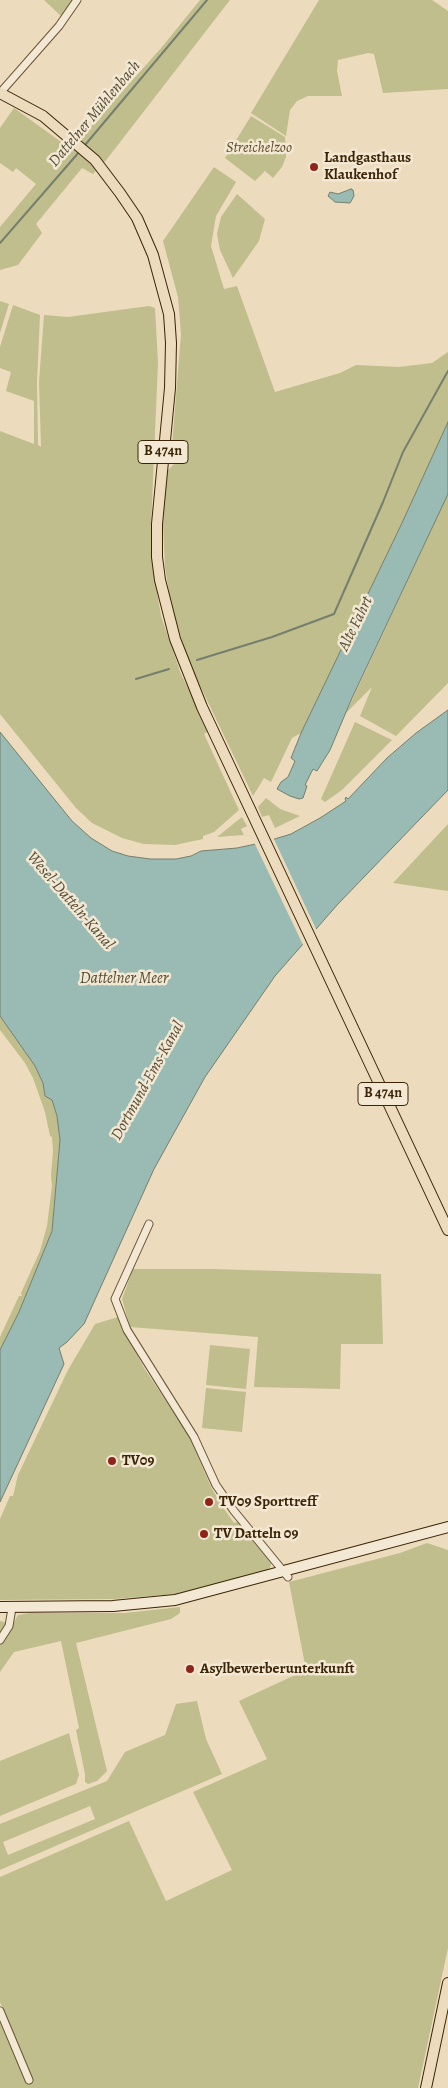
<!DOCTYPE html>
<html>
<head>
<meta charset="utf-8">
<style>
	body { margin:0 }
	canvas { display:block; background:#ecdbbd }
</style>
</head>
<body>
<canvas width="448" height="2088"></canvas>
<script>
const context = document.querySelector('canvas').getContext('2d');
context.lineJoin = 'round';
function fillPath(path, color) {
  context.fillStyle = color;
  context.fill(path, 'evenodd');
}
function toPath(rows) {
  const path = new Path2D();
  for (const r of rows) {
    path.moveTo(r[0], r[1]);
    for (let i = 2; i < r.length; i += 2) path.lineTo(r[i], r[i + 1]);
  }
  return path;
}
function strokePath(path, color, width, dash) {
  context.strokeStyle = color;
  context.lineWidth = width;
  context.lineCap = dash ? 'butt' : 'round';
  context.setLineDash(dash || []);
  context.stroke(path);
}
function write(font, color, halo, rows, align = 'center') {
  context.font = font + ' Alegreya,serif';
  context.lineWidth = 5;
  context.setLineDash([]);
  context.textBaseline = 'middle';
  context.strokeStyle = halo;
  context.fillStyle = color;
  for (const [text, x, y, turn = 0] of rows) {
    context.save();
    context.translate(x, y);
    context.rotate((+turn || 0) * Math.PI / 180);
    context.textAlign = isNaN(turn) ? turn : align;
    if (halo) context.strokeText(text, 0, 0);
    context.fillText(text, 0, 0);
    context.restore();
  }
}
fillPath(toPath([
	[44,0,72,0,61,16],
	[200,0,230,0,107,159,93,174,82,168,36,224,42,233,18,265,0,270,0,227,36,184,16,168,13,172,0,163,0,128,14,108,71,149,162,47],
	[319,0,432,0,448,11,448,89,383,93,374,54,368,53,338,60,337,71,342,96,308,96,297,101,290,110,286,136,251,113],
	[251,116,285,137,286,157,282,167,273,178,265,171,255,181,225,158],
	[214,167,236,182,216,216,211,246,224,289,237,286,275,392,340,373,356,365,399,367,432,363,448,352,448,422,402,523,301,733,292,738,271,782,264,778,253,796,193,671,172,612,165,567,163,522,166,472,177,461,176,452,172,446,181,334,178,297,163,241],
	[237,194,265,219,259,241,233,278,220,250,217,234,221,217],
	[0,301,9,304,0,333],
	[13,305,40,315,37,382,38,445,41,447,39,382,44,315,68,317,149,306,155,308,158,363,151,526,153,568,161,616,181,674,209,731,204,734,239,810,214,832,203,836,203,839,175,845,144,844,122,838,92,823,76,808,0,714,0,431,34,444,34,401,6,391,11,372,0,368,0,347],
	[448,494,448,683,396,736,360,716,372,687,346,713],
	[355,722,392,740,342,790,325,802,321,799],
	[266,798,280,809,300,816,275,828,269,815,262,817,258,807],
	[242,817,247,826,241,829,244,835,217,837],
	[448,824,448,891,393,883],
	[0,1016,35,1066,43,1083,45,1096,52,1099,57,1116,60,1140,52,1231,19,1312,0,1350,0,1337,19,1296,22,1296,21,1293,40,1251,47,1226,52,1186,51,1175,53,1151,52,1137,50,1136,45,1112,33,1078,25,1063,0,1030],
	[133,1269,212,1269,381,1274,383,1344,341,1344,340,1389,254,1387,258,1337,130,1327,122,1299],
	[118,1317,144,1368,188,1434,211,1487,222,1506,234,1523,240,1521,269,1557,271,1564,270,1568,264,1572,178,1594,114,1599,0,1600,0,1519,10,1496,13,1496,18,1475,68,1370,95,1324],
	[210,1345,250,1349,246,1389,206,1385],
	[206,1388,246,1392,242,1432,202,1428],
	[427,1543,448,1550,448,1948,418,2088,0,2088,0,2021,4,2029,9,2025,0,2002,0,1877,129,1821,166,1901,232,1870,193,1792,267,1759,239,1701,306,1670,289,1582,400,1553],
	[180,1607,180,1613,171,1619,76,1643,107,1771,97,1781,88,1784,85,1782,85,1774,76,1730,79,1728,61,1641,14,1652,0,1672,0,1621,13,1624,18,1615,29,1613,125,1613],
	[197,1701,206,1739,222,1774,0,1870,0,1824,107,1781,125,1752,165,1735,176,1704],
	[90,1806,95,1819,8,1855,3,1842],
	[69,1733,79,1775,76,1784,0,1816,0,1761]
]), '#bfbe8c');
const water = toPath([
	[351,189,353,190,354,196,350,203,335,202,328,196,330,192,338,194,351,189],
	[448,422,448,494,352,698,330,750,317,771,313,769,305,785,307,786,303,798,299,799,290,796,277,789,281,782,288,777,295,761,291,758,301,733,402,523,448,422],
	[448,710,448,790,338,904,275,976,205,1077,154,1169,84,1324,67,1342,59,1348,64,1364,0,1502,0,1350,19,1312,52,1231,60,1140,57,1116,52,1100,45,1096,43,1083,35,1066,0,1016,0,732,72,821,91,838,112,851,128,856,150,859,176,859,191,856,201,851,237,848,265,842,291,834,320,818,346,801,345,799,346,797,348,799,387,758,416,733,448,710]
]);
fillPath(water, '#99bbb3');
strokePath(water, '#747f6e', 1);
fillPath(toPath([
	[273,837,317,931,304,947,254,842]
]), '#ecdbbd');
strokePath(toPath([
	[85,145,207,0],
	[0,243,80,151],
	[197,660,272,637,334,614,383,502,403,452,448,371],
	[136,679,169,669]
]), '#747f6e', 2);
const street = toPath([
	[0,93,59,26,77,0],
	[149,1224,115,1299,127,1330,194,1437,216,1485,234,1511,288,1577],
	[0,1640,9,1626,12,1608],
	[0,2011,29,2080]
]);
const secondary = toPath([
	[0,1607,113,1606,175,1600,448,1527]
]);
const primary = toPath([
	[0,93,43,116,95,160,120,193,137,218,153,255,169,314,171,343,170,388,157,524,157,557,160,580,175,639,202,707,448,1230],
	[426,2088,448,1983]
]);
strokePath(street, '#685234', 9);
strokePath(secondary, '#3c2506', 12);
strokePath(primary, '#3c2506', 12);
strokePath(street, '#f3e8d4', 7);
strokePath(secondary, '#f3e8d4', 10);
strokePath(primary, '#ecdbbd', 10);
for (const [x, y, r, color] of [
	[314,167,5,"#8f2418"],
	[112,1461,5,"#8f2418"],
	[209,1502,5,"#8f2418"],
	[204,1534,5,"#8f2418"],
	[190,1669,5,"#8f2418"]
]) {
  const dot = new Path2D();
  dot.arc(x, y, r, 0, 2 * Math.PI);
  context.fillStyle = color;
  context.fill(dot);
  strokePath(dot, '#f3e8d4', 2);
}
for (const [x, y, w] of [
	[163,452,50],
	[383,1094,50]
]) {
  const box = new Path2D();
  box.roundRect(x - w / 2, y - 11.5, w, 23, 4);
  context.fillStyle = '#f3e8d4';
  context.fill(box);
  strokePath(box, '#3c2506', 1);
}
write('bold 14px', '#3c2506', null, [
	["B 474n",163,452],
	["B 474n",383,1094]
]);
write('italic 15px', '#5d4b28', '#f3e8d4', [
	["Streichelzoo",259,148]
]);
write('bold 15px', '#3c2506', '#f3e8d4', [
	["Landgasthaus",324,158],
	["Klaukenhof",324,175],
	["TV09",122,1461],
	["TV09 Sporttreff",219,1502],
	["TV Datteln 09",214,1534],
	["Asylbewerberunterkunft",200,1669]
], 'left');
write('italic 16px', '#534a31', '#f3e8d4', [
	["Dattelner Mühlenbach",95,114,-50],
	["Alte Fahrt",356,624,-64],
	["Wesel-Datteln-Kanal",70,901,49],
	["Dattelner Meer",124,979],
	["Dortmund-Ems-Kanal",148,1081,-61]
]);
</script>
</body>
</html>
